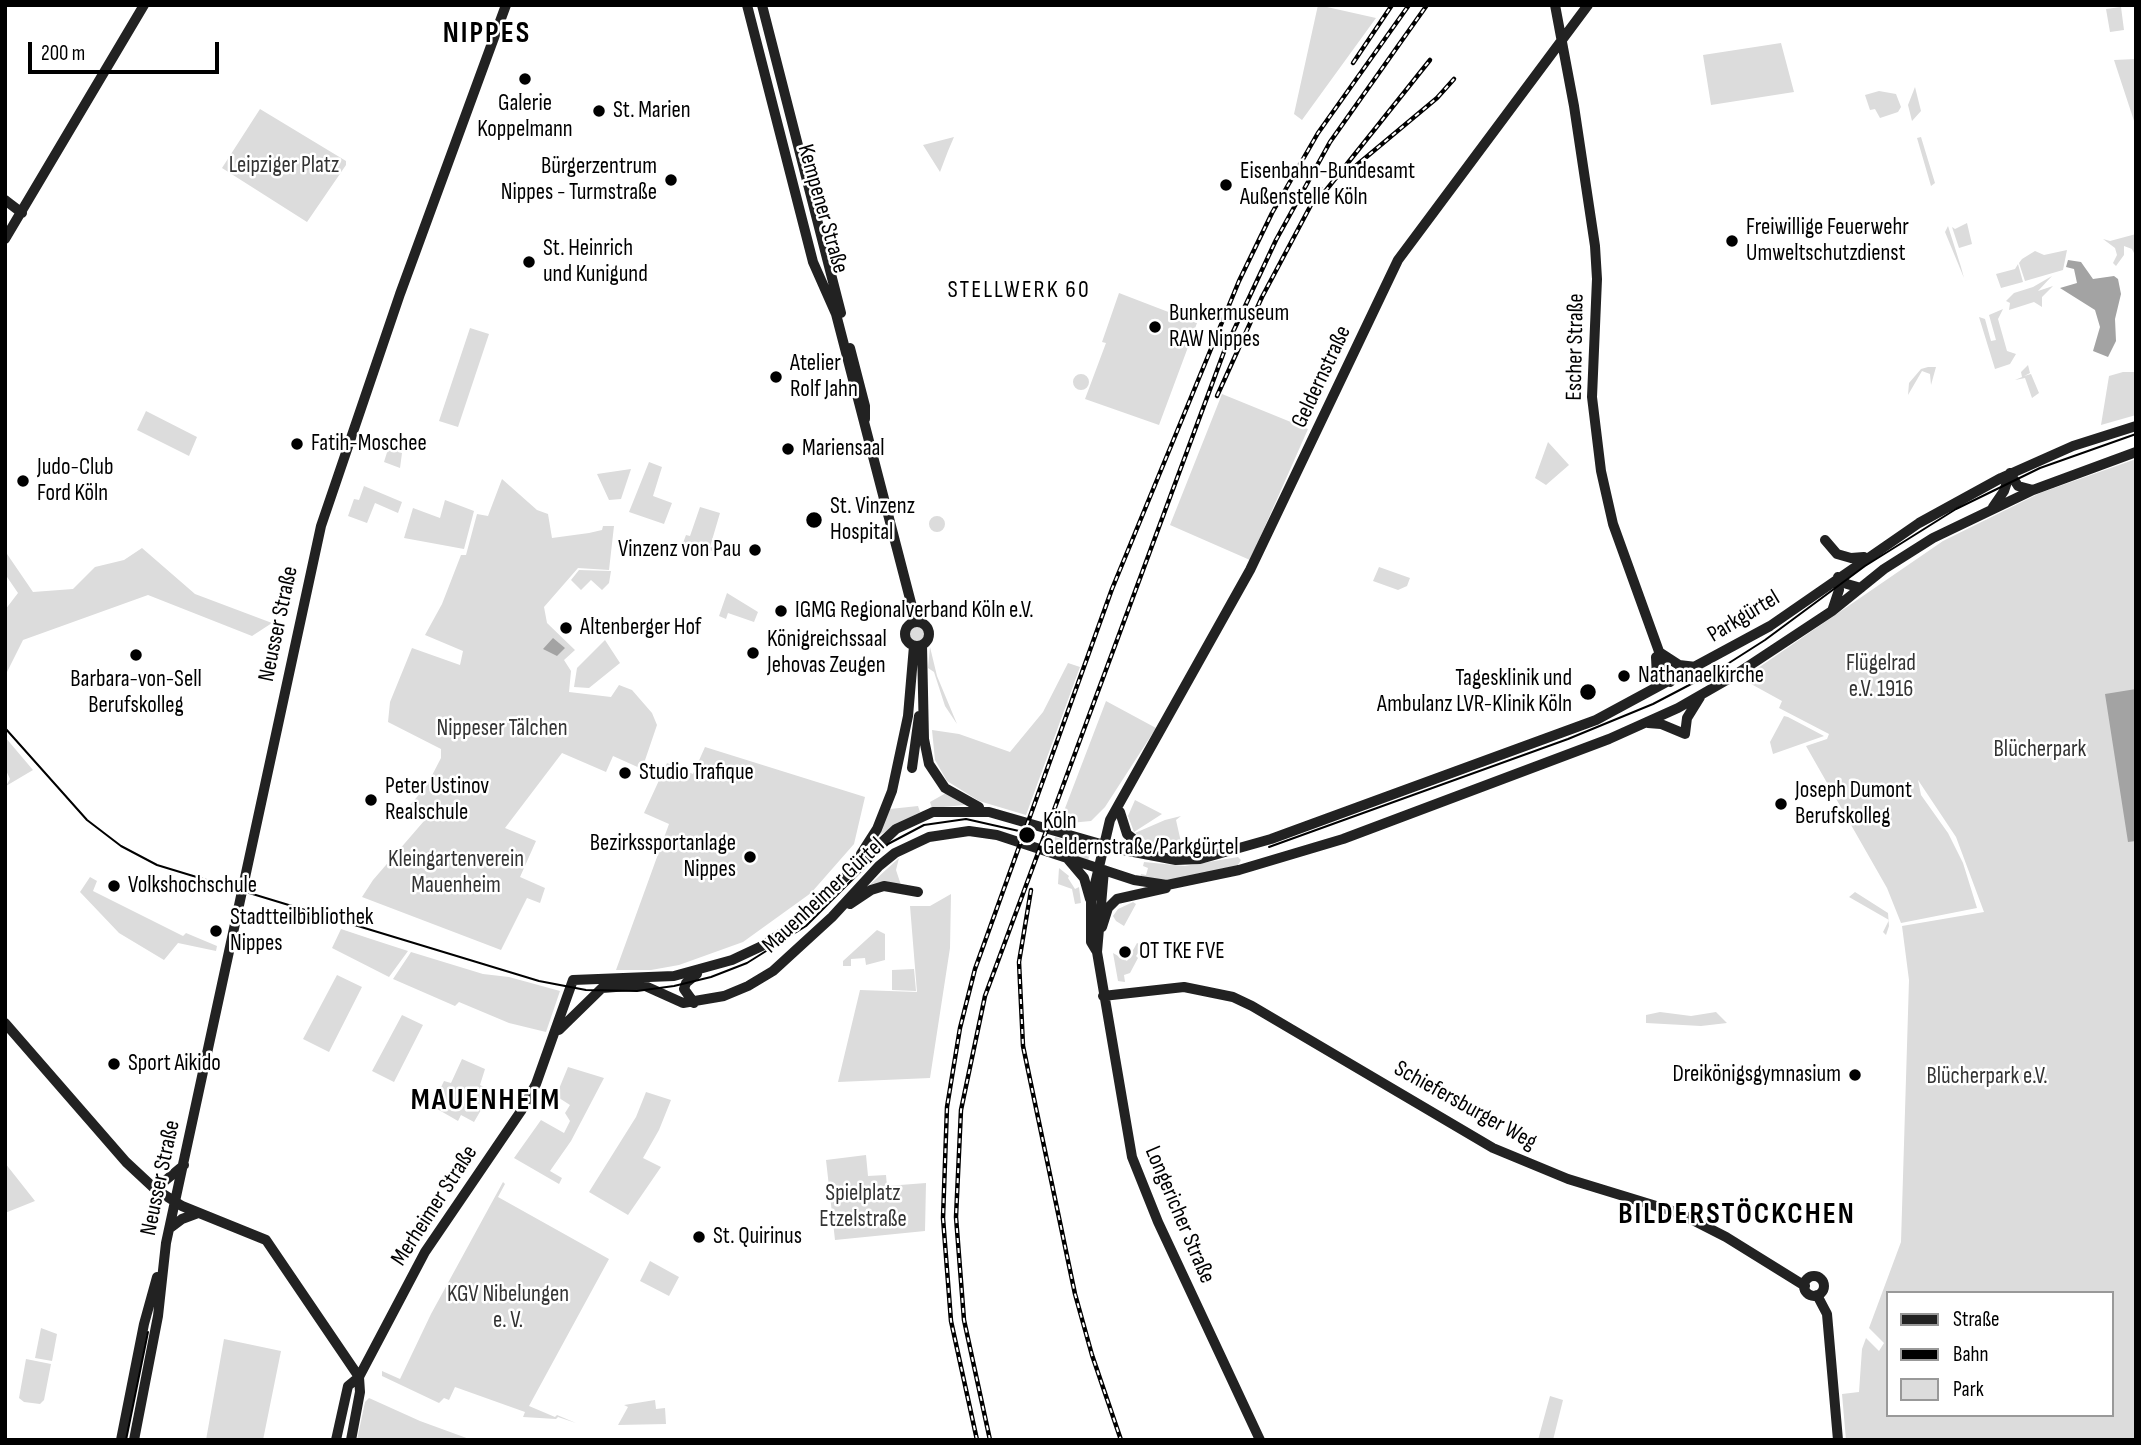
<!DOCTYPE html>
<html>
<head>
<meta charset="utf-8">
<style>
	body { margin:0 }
	#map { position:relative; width:2141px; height:1445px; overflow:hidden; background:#fff; font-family:"Sofia Sans Condensed",sans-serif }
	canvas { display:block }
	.frame { position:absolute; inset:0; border:7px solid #000; pointer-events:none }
	.legend { position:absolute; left:1886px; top:1291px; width:228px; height:126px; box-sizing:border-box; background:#fff; border:2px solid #999; margin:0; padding:9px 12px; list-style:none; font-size:21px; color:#000 }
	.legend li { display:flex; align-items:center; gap:14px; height:35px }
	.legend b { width:35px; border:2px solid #999 }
	.scale { position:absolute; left:28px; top:42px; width:191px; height:32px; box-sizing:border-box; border:4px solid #000; border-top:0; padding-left:9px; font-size:21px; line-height:24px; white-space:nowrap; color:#000; -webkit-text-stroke:5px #fff; paint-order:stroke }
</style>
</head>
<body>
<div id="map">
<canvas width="2141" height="1445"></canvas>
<div class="frame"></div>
<ul class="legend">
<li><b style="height:9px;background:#222"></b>Straße</li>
<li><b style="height:9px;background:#000"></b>Bahn</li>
<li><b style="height:19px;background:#dcdcdc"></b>Park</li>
</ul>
<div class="scale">200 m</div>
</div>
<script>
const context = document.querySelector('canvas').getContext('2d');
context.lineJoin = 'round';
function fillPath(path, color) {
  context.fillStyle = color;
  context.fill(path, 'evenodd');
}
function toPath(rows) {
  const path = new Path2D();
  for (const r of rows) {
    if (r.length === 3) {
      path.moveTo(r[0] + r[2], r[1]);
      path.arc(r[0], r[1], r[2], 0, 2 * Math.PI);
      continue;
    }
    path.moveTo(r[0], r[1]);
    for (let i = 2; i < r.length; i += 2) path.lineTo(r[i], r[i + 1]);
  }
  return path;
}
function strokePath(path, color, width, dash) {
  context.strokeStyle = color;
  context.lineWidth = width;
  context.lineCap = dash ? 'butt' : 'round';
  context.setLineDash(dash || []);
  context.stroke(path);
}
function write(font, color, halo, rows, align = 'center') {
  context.font = font + ' "Sofia Sans Condensed",sans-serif';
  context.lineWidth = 5;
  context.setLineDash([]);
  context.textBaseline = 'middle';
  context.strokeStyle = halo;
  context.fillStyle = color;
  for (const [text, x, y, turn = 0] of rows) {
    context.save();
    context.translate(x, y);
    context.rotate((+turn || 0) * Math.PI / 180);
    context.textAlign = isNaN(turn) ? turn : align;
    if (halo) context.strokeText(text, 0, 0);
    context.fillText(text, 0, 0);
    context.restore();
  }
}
fillPath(toPath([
	[1318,5,1376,18,1302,120,1294,114],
	[2121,7,2124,30,2110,32,2106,9],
	[1781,43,1794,92,1711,105,1703,55],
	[2136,59,2136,127,2114,60],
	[1915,87,1921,111,1912,121,1908,105],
	[1879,91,1896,94,1901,107,1898,112,1880,118,1875,109,1870,110,1865,95],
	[260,109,346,161,346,165,307,222,222,168],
	[954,137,948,151,940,172,923,145],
	[1921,137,1935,183,1931,186,1917,138],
	[1967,223,1972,244,1959,248,1952,227,1955,229],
	[1948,226,1961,267,1964,278,1945,232],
	[2136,234,2136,257,2132,249,2124,246,2124,255,2116,266,2113,263,2117,255,2115,248,2103,239,2110,241],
	[2067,250,2063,270,2025,281,2019,263,2022,259,2035,251,2044,255],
	[2018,264,2023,282,2001,288,1996,274,2015,269],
	[2052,276,2038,291,2053,286,2042,297,2042,307,2034,302,2009,310,2010,303,2006,301,2014,293,2033,287],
	[1119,293,1197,323,1159,425,1085,399,1106,343,1102,342],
	[2003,309,1998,319,2007,351,2016,354,2010,364,1995,369,1979,317,1985,319,1991,341,1996,340,1989,315],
	[470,328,489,334,458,427,439,421],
	[2028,365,2030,373,2024,376,2031,374,2039,393,2032,398,2025,378,2015,380,2022,377,2021,372],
	[1928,367,1936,367,1931,385,1930,374,1922,371,1908,395,1909,383,1921,369],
	[2123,372,2136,372,2136,415,2101,425,2109,376],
	[1081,382,8],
	[1222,394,1308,429,1250,560,1170,525],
	[146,411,197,437,189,456,137,430],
	[1548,442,1569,465,1546,485,1535,478],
	[389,446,402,453,400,468,384,462],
	[2136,459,2136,1440,1846,1440,1842,1394,1859,1392,1862,1349,1866,1338,1879,1351,1884,1343,1869,1328,1901,1242,1909,980,1902,926,1984,912,1956,837,1918,780,1921,795,1948,833,1963,863,1977,908,1901,923,1887,888,1806,746,1827,739,1829,734,1779,708,1782,701,1742,679,1943,541,2040,493],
	[1887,1293,2111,1293,2111,1415,1887,1415],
	[649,462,662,467,653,496,672,503,664,524,629,512],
	[631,469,621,499,609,500,597,474],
	[502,479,537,510,548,514,552,538,589,533,602,530,603,526,614,526,609,570,578,568,544,607,547,623,575,650,564,660,571,671,569,692,611,697,619,685,632,690,652,713,657,725,642,769,613,756,606,772,562,753,505,828,536,841,520,877,545,888,540,903,527,898,501,950,362,897,373,880,424,821,406,810,427,785,441,758,441,749,388,722,390,702,412,648,460,665,463,651,425,635,442,604,461,555,466,555,477,514,488,516],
	[364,486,402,502,398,513,375,503,367,523,348,516,354,499,359,500],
	[445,500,474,511,464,549,404,538,413,508,440,518],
	[700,507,720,513,710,547,714,548,713,551,683,543,686,535,690,536],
	[937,524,8],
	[142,548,195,594,272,623,252,636,148,595,23,640,5,676,5,610,18,593,5,574,5,551,33,592,73,589,95,567,124,560],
	[1379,567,1410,578,1407,586,1398,590,1373,581],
	[579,570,611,571,609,583,602,590,591,580,581,590,571,580],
	[727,593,758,612,754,622,728,613,726,619,719,616],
	[918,634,8],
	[605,640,620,663,589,688,574,687,577,668],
	[930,647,937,676,957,724,945,706,934,672,928,668],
	[1068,663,1080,667,1026,815,979,801,947,781,935,760,932,730,959,734,1010,752,1043,712],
	[1106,701,1156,728,1105,807,1091,821,1059,824],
	[1784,716,1788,717,1824,736,1773,754,1770,742],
	[5,737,33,770,6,786,10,779,5,768],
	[705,747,865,797,854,844,811,893,743,942,679,965,651,970,616,970,669,824,644,813,667,763,693,774],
	[946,793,965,805,932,808,930,802],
	[1135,800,1162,814,1134,832,1128,816],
	[918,806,920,812,878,836,890,809],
	[1181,816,1176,820,1183,851,1154,846,1135,833,1165,820],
	[1055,837,1091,848,1088,861,1051,849],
	[1238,857,1241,860,1238,865,1210,872,1172,880,1140,878,1141,874,1146,875,1148,868,1143,866,1144,862,1185,866],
	[899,858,896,870,901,885,865,889],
	[1059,868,1069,876,1068,878,1075,889,1079,887,1081,903,1075,904,1072,889,1058,884],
	[90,877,97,881,93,891,183,936,186,933,217,946,216,951,178,943,164,960,119,933,80,892],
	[1855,892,1888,913,1889,926,1886,935,1883,932,1889,920,1849,897],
	[951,894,950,948,930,1078,838,1082,860,990,917,992,910,906,930,906],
	[1133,902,1136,904,1124,926,1116,921,1113,916,1118,909],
	[341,929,371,939,408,951,389,977,332,948],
	[877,930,885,934,885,960,866,965,865,958,851,959,851,966,843,966,843,961],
	[1137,943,1143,946,1136,956,1138,958,1130,973,1124,975,1125,982,1118,981,1113,953,1127,961],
	[411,952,483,974,509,977,560,991,546,1032,509,1023,459,1002,455,1006,393,979],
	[914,969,916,991,892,990,892,970],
	[337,975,362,987,329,1052,303,1039],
	[1660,1012,1691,1016,1716,1012,1727,1023,1701,1026,1646,1023,1646,1015],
	[402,1015,423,1025,394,1082,372,1071],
	[462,1059,485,1069,480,1085,492,1091,474,1122,461,1115,458,1121,432,1106,444,1081,451,1083],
	[568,1067,604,1078,571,1141,550,1171,562,1178,559,1184,514,1158,541,1120,564,1133,570,1121,565,1113,570,1105,556,1096],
	[646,1092,671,1100,659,1130,643,1158,661,1167,628,1215,589,1192,636,1117],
	[866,1155,868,1176,886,1175,887,1186,926,1183,925,1231,835,1240,826,1160],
	[5,1163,35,1201,5,1213],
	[503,1182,505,1184,498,1197,609,1259,529,1406,555,1417,557,1415,576,1423,558,1417,556,1419,523,1417,525,1412,455,1387,449,1400,444,1398,439,1403,382,1376,382,1371,400,1379,431,1314],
	[650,1261,679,1277,669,1296,640,1281],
	[41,1328,57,1334,52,1361,35,1358],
	[224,1339,281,1351,263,1440,206,1440],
	[26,1359,51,1364,44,1400,40,1404,24,1402,19,1398],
	[1550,1396,1563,1400,1553,1440,1538,1440],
	[369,1398,420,1421,472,1440,357,1440,365,1402],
	[655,1400,656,1409,665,1408,666,1424,618,1425,628,1407,624,1405]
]), '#dcdcdc');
fillPath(toPath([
	[2068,260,2081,262,2093,279,2114,276,2118,279,2121,294,2115,319,2116,341,2108,357,2093,351,2100,327,2095,310,2060,288,2077,283,2074,269,2066,267],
	[553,638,565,648,557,656,543,649],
	[2136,689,2136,841,2128,842,2105,694]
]), '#a3a3a3');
strokePath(toPath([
	[747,5,813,262,836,314,916,622],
	[762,5,841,313],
	[1555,5,1574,106,1595,246,1597,279,1592,397,1601,471,1613,524,1670,682],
	[5,200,22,213],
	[5,239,144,5],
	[850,348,865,406,865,419],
	[2010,473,2018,486,2033,490],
	[1993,507,2004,491,2010,473],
	[1825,540,1837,554,1851,558,1864,557],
	[1838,577,1847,584,1861,588],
	[1832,611,1839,590,1838,577],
	[917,634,12],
	[922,645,924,739,929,764,945,788,979,807],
	[1659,652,1679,665,1696,667],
	[1656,657,1657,677],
	[1648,723,1661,724,1685,734,1687,718,1700,697],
	[912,768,919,716],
	[1120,812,1127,834,1151,853],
	[861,854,877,829,892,791,908,716,914,646],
	[1067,858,1084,878,1090,899],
	[1104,870,1097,952,1132,1157,1158,1222,1260,1440],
	[850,904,871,890,884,886,918,892],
	[1102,927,1108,908,1117,899,1166,888],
	[1097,952,1091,942,1091,901,1110,820,1250,570,1398,260,1588,5],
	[1103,996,1184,987,1233,997,1252,1006,1493,1148,1568,1179,1679,1213,1726,1237,1805,1286],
	[694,1003,684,989,686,983,697,974],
	[5,1023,126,1162,155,1189,182,1206,266,1240,359,1377],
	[559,1030,602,988,643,985,683,1003,724,996,748,986,773,971,832,917,879,866,895,853,929,837,969,831,997,835,1134,880,1167,885,1239,870,1343,839,1609,739,1678,708,1732,677,1832,611,1884,569,1933,538,2033,490,2136,452],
	[155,1189,184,1165],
	[170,1228,182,1219,198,1213],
	[1814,1286,10],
	[1817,1295,1827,1314,1838,1440],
	[121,1440,144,1324,157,1277],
	[134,1440,158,1316,166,1243,321,526,400,294,506,5],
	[336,1440,348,1386,359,1377,425,1252,521,1111,536,1084,573,980,674,976,732,960,764,945,795,924,896,829,933,812,989,812,1118,849,1176,860,1200,859,1271,839,1596,720,1770,626,1919,523,2001,478,2073,446,2136,426],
	[351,1440,360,1392,359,1377]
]), '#222', 10);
strokePath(toPath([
	[5,728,87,820,121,846,157,865,539,981,586,990,637,991,674,986,711,977,747,963,806,926,888,844,924,825,966,819,1019,831],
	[1269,847,1568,739,1653,704,1718,670,1765,640,1865,566,1956,509,2040,468,2136,434],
	[126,1440,148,1332]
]), '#000', 2);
const rail = toPath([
	[1353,63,1392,5],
	[1346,174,1437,98,1454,79],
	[1319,199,1430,60],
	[1217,396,1262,297,1320,188],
	[1031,890,1019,962,1023,1046,1075,1294,1092,1355,1121,1440],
	[977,1440,951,1321,943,1218,947,1107,960,1028,975,969,1112,589,1239,281,1272,213,1318,133,1409,5],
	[990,1440,964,1320,956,1217,961,1110,985,996,1225,349,1276,240,1330,142,1427,5]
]);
strokePath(rail, '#000', 4.5);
strokePath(rail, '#fff', 2, [5]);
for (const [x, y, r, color] of [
	[525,79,7,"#000"],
	[599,111,7,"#000"],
	[671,180,7,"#000"],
	[1226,185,7,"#000"],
	[1732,241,7,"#000"],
	[529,262,7,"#000"],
	[1155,327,7,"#000"],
	[776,377,7,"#000"],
	[297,444,7,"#000"],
	[788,449,7,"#000"],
	[23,481,7,"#000"],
	[814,520,9,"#000"],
	[755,550,7,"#000"],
	[781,611,7,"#000"],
	[566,628,7,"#000"],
	[753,653,7,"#000"],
	[136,655,7,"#000"],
	[1624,676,7,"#000"],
	[1588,692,9,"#000"],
	[625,773,7,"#000"],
	[371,800,7,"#000"],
	[1781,804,7,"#000"],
	[1027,835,9,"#000"],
	[750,857,7,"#000"],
	[114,886,7,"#000"],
	[216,931,7,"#000"],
	[1125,952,7,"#000"],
	[114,1064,7,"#000"],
	[1855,1075,7,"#000"],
	[699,1237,7,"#000"]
]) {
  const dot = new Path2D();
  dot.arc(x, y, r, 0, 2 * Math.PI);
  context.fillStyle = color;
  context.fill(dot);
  strokePath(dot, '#fff', 2.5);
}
write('23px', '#000', '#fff', [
	["Galerie",525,104,"center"],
	["Koppelmann",525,130,"center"],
	["St. Marien",613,111],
	["Bürgerzentrum",657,167,"right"],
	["Nippes - Turmstraße",657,193,"right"],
	["Eisenbahn-Bundesamt",1240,172],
	["Außenstelle Köln",1240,198],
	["Freiwillige Feuerwehr",1746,228],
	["Umweltschutzdienst",1746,254],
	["St. Heinrich",543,249],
	["und Kunigund",543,275],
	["Bunkermuseum",1169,314],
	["RAW Nippes",1169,340],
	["Atelier",790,364],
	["Rolf Jahn",790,390],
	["Fatih-Moschee",311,444],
	["Mariensaal",802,449],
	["Judo-Club",37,468],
	["Ford Köln",37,494],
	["St. Vinzenz",830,507],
	["Hospital",830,533],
	["Vinzenz von Pau",741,550,"right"],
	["IGMG Regionalverband Köln e.V.",795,611],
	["Altenberger Hof",580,628],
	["Königreichssaal",767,640],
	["Jehovas Zeugen",767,666],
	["Nathanaelkirche",1638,676],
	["Tagesklinik und",1572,679,"right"],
	["Ambulanz LVR-Klinik Köln",1572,705,"right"],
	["Barbara-von-Sell",136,680,"center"],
	["Berufskolleg",136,706,"center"],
	["Studio Trafique",639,773],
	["Peter Ustinov",385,787],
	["Realschule",385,813],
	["Joseph Dumont",1795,791],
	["Berufskolleg",1795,817],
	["Köln",1043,822],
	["Geldernstraße/Parkgürtel",1043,848],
	["Bezirkssportanlage",736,844,"right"],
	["Nippes",736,870,"right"],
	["Volkshochschule",128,886],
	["Stadtteilbibliothek",230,918],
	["Nippes",230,944],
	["OT TKE FVE",1139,952],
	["Sport Aikido",128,1064],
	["Dreikönigsgymnasium",1841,1075,"right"],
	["St. Quirinus",713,1237]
], 'left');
write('23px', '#333', '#fff', [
	["Leipziger Platz",284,166],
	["Flügelrad",1881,664],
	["e.V. 1916",1881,690],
	["Nippeser Tälchen",502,729],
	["Blücherpark",2040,750],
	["Kleingartenverein",456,860],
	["Mauenheim",456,886],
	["Blücherpark e.V.",1987,1077],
	["Spielplatz",863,1194],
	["Etzelstraße",863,1220],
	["KGV Nibelungen",508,1295],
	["e. V.",508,1321]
]);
write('23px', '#000', '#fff', [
	["Kempener Straße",822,209,74],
	["Escher Straße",1576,347,-89],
	["Geldernstraße",1322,377,-65],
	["Parkgürtel",1744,617,-31],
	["Neusser Straße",279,624,-78],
	["Mauenheimer Gürtel",824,896,-43],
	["Schiefersburger Weg",1465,1106,29],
	["Neusser Straße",161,1178,-78],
	["Merheimer Straße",435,1206,-57],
	["Longericher Straße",1179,1215,67]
]);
context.letterSpacing = '2px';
write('24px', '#000', '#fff', [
	["STELLWERK 60",1019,291]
]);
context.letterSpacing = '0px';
context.letterSpacing = '2px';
write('bold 30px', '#000', '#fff', [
	["NIPPES",487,34],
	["MAUENHEIM",486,1101],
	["BILDERSTÖCKCHEN",1737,1215]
]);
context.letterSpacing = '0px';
</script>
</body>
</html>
